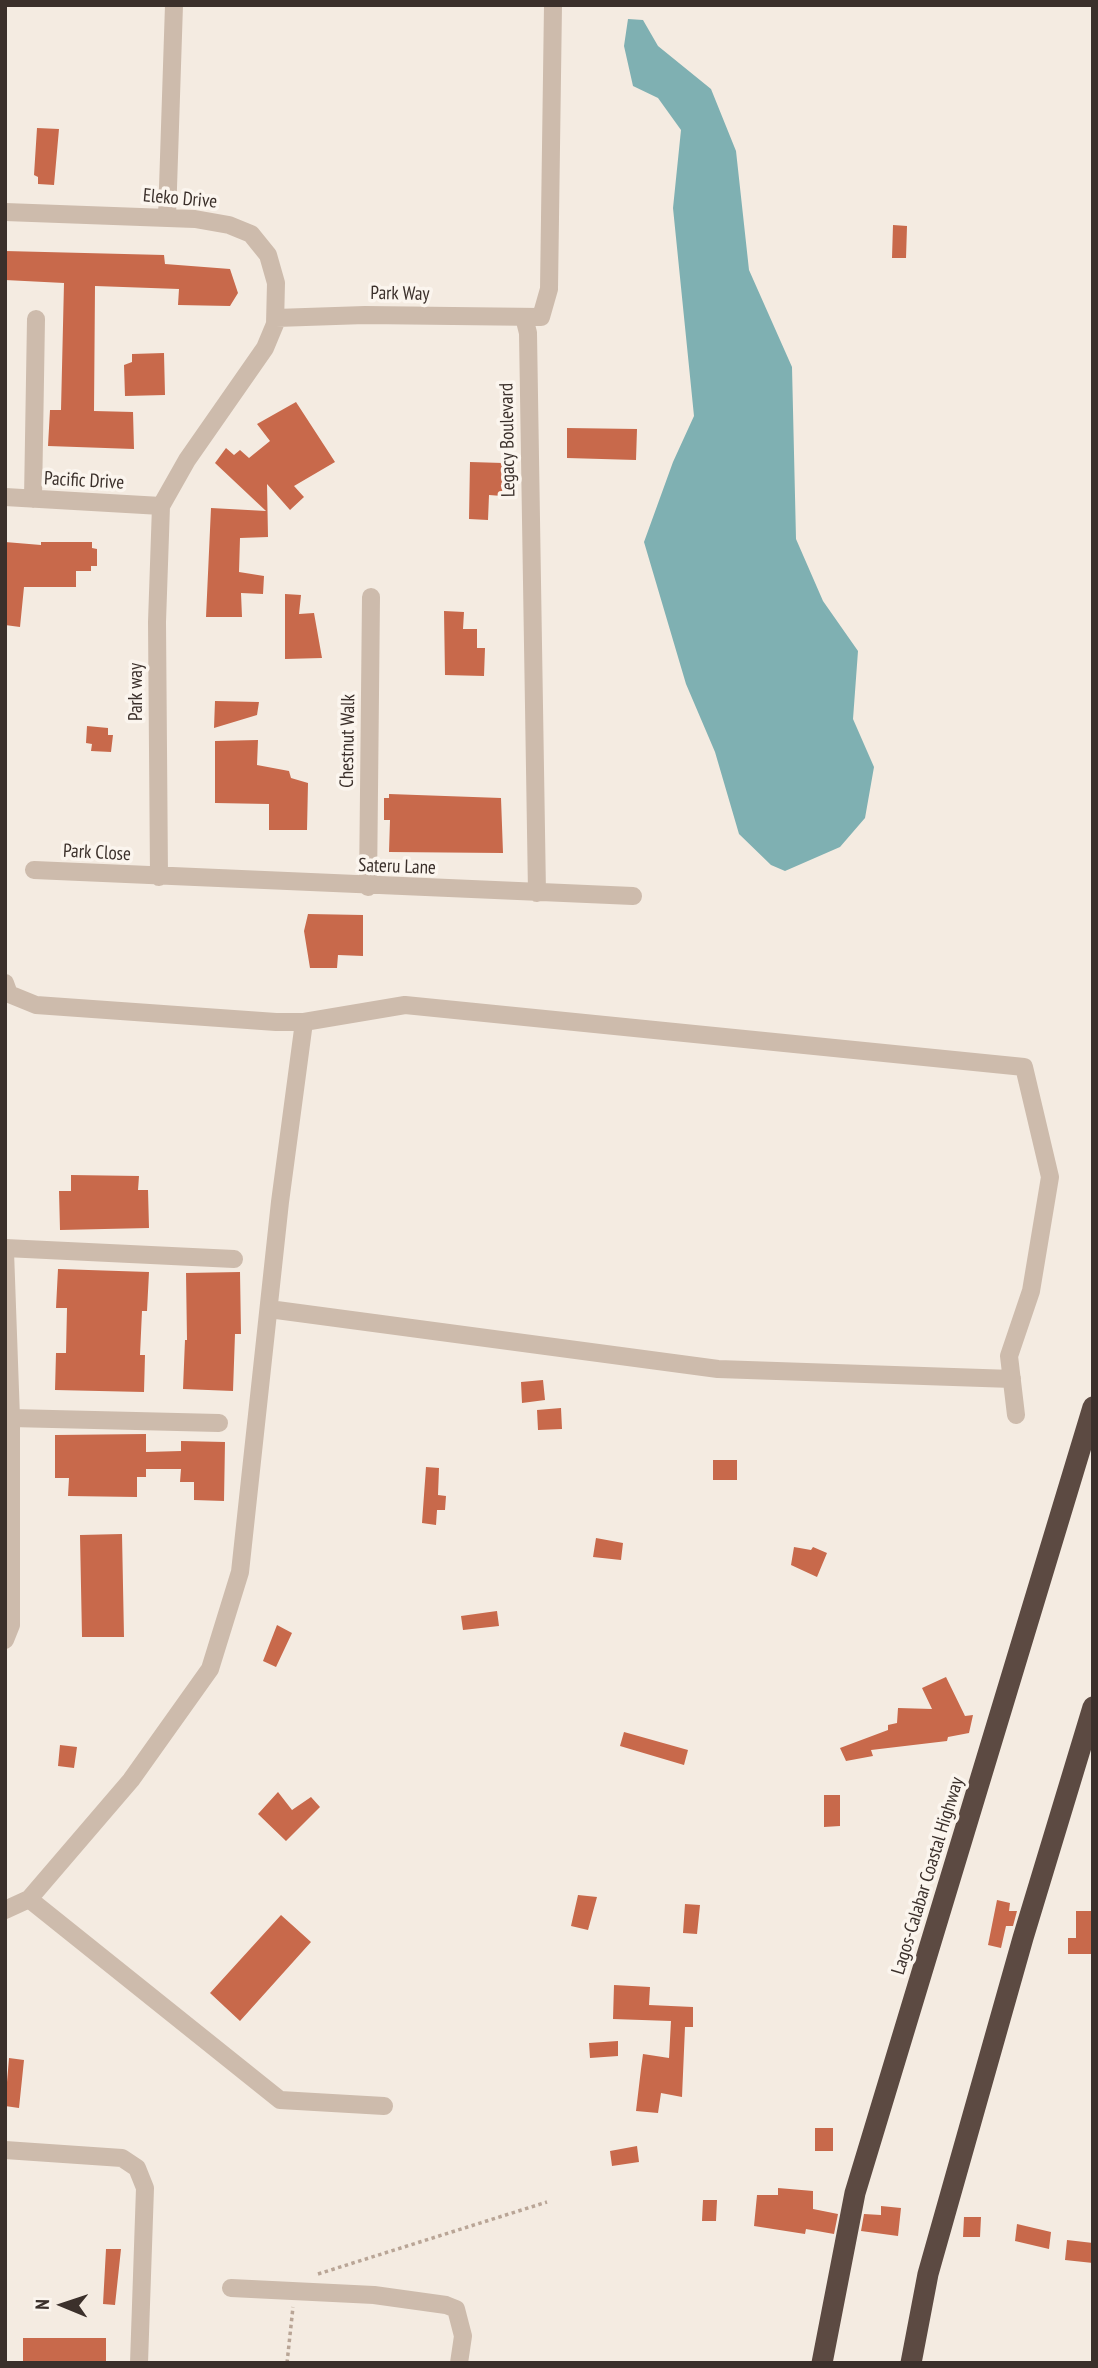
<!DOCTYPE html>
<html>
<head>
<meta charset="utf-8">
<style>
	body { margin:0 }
	#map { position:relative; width:1098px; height:2368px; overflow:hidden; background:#f4ebe1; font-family:"PT Sans Narrow",sans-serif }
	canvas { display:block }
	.frame { position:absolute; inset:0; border:7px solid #3b302b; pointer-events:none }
	.north { position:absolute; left:28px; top:2270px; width:70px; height:70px; -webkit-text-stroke:5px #fbf5ee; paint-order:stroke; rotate:272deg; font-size:19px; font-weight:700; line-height:28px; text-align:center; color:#3b302b }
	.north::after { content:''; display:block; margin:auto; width:24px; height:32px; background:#3b302b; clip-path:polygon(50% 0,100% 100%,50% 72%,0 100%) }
</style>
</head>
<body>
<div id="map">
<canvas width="1098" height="2368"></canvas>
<div class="frame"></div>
<div class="north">N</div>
</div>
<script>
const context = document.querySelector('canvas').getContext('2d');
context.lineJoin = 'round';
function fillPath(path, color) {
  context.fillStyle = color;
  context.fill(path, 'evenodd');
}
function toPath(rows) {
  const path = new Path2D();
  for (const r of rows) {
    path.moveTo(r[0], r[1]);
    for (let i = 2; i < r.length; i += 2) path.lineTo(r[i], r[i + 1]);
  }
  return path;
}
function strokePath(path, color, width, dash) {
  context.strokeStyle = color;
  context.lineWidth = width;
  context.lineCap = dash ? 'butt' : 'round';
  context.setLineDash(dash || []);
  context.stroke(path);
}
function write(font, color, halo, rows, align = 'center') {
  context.font = font + ' "PT Sans Narrow",sans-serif';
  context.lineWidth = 7;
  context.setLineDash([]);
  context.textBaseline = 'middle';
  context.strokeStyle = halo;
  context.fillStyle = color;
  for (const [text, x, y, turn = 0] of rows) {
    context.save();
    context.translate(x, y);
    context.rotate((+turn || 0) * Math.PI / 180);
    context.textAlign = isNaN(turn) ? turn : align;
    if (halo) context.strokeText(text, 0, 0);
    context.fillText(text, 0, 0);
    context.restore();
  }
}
fillPath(toPath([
	[628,19,643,20,658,46,711,89,736,151,749,270,792,367,796,539,823,601,858,651,853,719,874,767,865,818,840,847,785,871,771,865,739,834,715,752,686,684,644,542,673,462,694,416,673,208,681,130,658,98,633,86,624,46]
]), '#7fb0b2');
fillPath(toPath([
	[37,128,59,129,54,185,38,184,38,177,34,175],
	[893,225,907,226,906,258,892,258],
	[5,251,164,255,165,264,230,269,238,293,230,306,178,305,179,289,95,286,94,411,133,412,134,449,48,446,50,410,61,410,64,283,5,280],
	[164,353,165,395,125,396,124,365,132,362,132,354],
	[296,402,335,462,294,486,304,497,290,510,267,484,268,537,240,538,239,572,264,576,263,594,241,593,242,617,206,617,211,508,266,511,215,463,226,448,234,455,240,450,249,458,270,441,257,424],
	[567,428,637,429,636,460,567,458],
	[470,462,503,463,502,496,489,495,488,520,469,519],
	[5,542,41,545,41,542,92,542,92,548,97,549,97,566,91,566,91,571,76,571,76,587,24,587,20,627,5,625],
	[285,594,301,595,299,614,314,613,322,658,285,659],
	[444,611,464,612,463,629,477,629,477,648,485,648,484,676,445,675],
	[215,701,259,702,257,715,214,728],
	[87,726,108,728,108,735,113,735,111,752,91,751,92,744,86,743],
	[258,740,257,765,289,771,291,778,308,783,307,830,269,830,269,804,215,803,215,741],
	[389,794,501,798,503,853,389,852,390,820,384,820,384,798,389,798],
	[308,914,363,915,363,956,338,955,337,968,310,968,304,931],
	[71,1175,139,1176,138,1190,148,1190,149,1228,60,1230,59,1191,71,1191],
	[58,1269,149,1272,147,1311,142,1311,140,1355,145,1355,144,1392,55,1390,56,1353,66,1353,67,1308,56,1308],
	[240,1272,241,1334,235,1334,233,1391,183,1389,185,1340,187,1340,186,1273],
	[543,1380,545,1400,522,1403,521,1382],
	[561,1408,562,1429,538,1430,537,1410],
	[146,1434,146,1452,181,1451,181,1441,225,1442,224,1501,194,1500,194,1482,180,1482,181,1469,146,1469,146,1477,137,1477,137,1497,68,1496,69,1478,55,1478,55,1435],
	[713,1460,737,1460,737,1480,713,1480],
	[426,1467,439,1468,438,1495,446,1496,445,1510,437,1510,436,1525,422,1523],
	[122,1534,124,1637,82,1637,80,1535],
	[596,1538,623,1543,621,1560,593,1557],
	[794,1547,811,1550,813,1547,827,1553,817,1577,791,1565],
	[497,1611,499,1626,463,1630,461,1616],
	[277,1625,292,1633,276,1667,263,1661],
	[946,1677,965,1716,973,1715,969,1733,948,1737,947,1741,871,1750,873,1756,846,1761,840,1748,888,1730,888,1725,897,1723,898,1708,932,1709,922,1688],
	[624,1732,688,1750,684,1765,620,1746],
	[60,1745,77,1747,74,1768,58,1766],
	[278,1792,292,1810,311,1797,320,1807,286,1841,258,1814],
	[824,1795,840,1795,840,1826,824,1827],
	[578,1895,597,1897,588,1930,571,1926],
	[997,1900,1010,1903,1009,1911,1017,1911,1013,1926,1006,1926,1001,1948,988,1945],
	[685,1904,700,1905,697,1934,683,1933],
	[1076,1911,1092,1911,1093,1954,1068,1954,1068,1938,1076,1938],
	[281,1915,311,1942,240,2021,210,1993],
	[614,1985,650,1987,649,2005,693,2007,693,2027,685,2027,682,2097,661,2093,658,2113,636,2111,641,2069,643,2054,669,2058,671,2021,613,2019],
	[618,2041,618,2056,590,2058,589,2043],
	[9,2058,24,2060,19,2108,5,2106],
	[815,2128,833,2128,833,2151,815,2151],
	[637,2146,639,2162,612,2166,610,2151],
	[778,2188,813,2191,813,2209,838,2214,834,2234,806,2229,805,2234,754,2226,757,2195,778,2195],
	[703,2200,717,2200,716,2221,702,2221],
	[881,2206,901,2208,898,2236,861,2231,864,2214,881,2215],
	[964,2217,981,2217,980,2237,963,2237],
	[1017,2224,1051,2232,1049,2249,1015,2241],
	[1067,2240,1093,2243,1093,2263,1065,2260],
	[106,2249,121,2249,115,2305,103,2304],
	[23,2338,106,2338,106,2363,23,2363]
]), '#c8694b');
strokePath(toPath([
	[318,2274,547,2202],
	[287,2363,293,2307]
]), '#b9a596', 3.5, [3.5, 3.5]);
strokePath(toPath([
	[5,212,195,219,229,225,251,234,268,255,276,283,275,324,265,348,187,460,161,506,157,622,159,877],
	[167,218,174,5],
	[524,317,528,333,537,893],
	[276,318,365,315,541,317,549,289,553,5],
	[5,497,161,506],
	[33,499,36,319],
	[34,870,633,896],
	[368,887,371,597],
	[5,983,9,994,36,1005,276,1022,304,1022,405,1005,1024,1067,1050,1177,1031,1291,1009,1356,1016,1415],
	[5,1248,234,1259],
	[5,1251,11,1418,11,1625,5,1640],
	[269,1309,718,1369,1012,1379],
	[11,1418,219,1423],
	[29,1899,280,2100,384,2106],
	[5,1910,29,1899,131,1780,210,1669,240,1572,280,1202,304,1022],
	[5,2150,122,2158,137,2168,145,2188,139,2363],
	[231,2288,374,2295,446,2305,456,2309,463,2336,459,2363]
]), '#cdbbac', 18);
strokePath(toPath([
	[822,2363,855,2193,1093,1407],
	[911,2363,928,2274,1023,1938,1093,1707]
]), '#5c4a42', 21);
write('19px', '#3b302b', '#fbf5ee', [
	["Eleko Drive",180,199,5],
	["Park Way",400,294,1],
	["Legacy Boulevard",508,440,-91],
	["Pacific Drive",84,481,3],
	["Park way",137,692,-90],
	["Chestnut Walk",348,741,-89],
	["Park Close",97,853,3],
	["Sateru Lane",397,867,2],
	["Lagos-Calabar Coastal Highway",928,1876,-73]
]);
</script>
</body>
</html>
